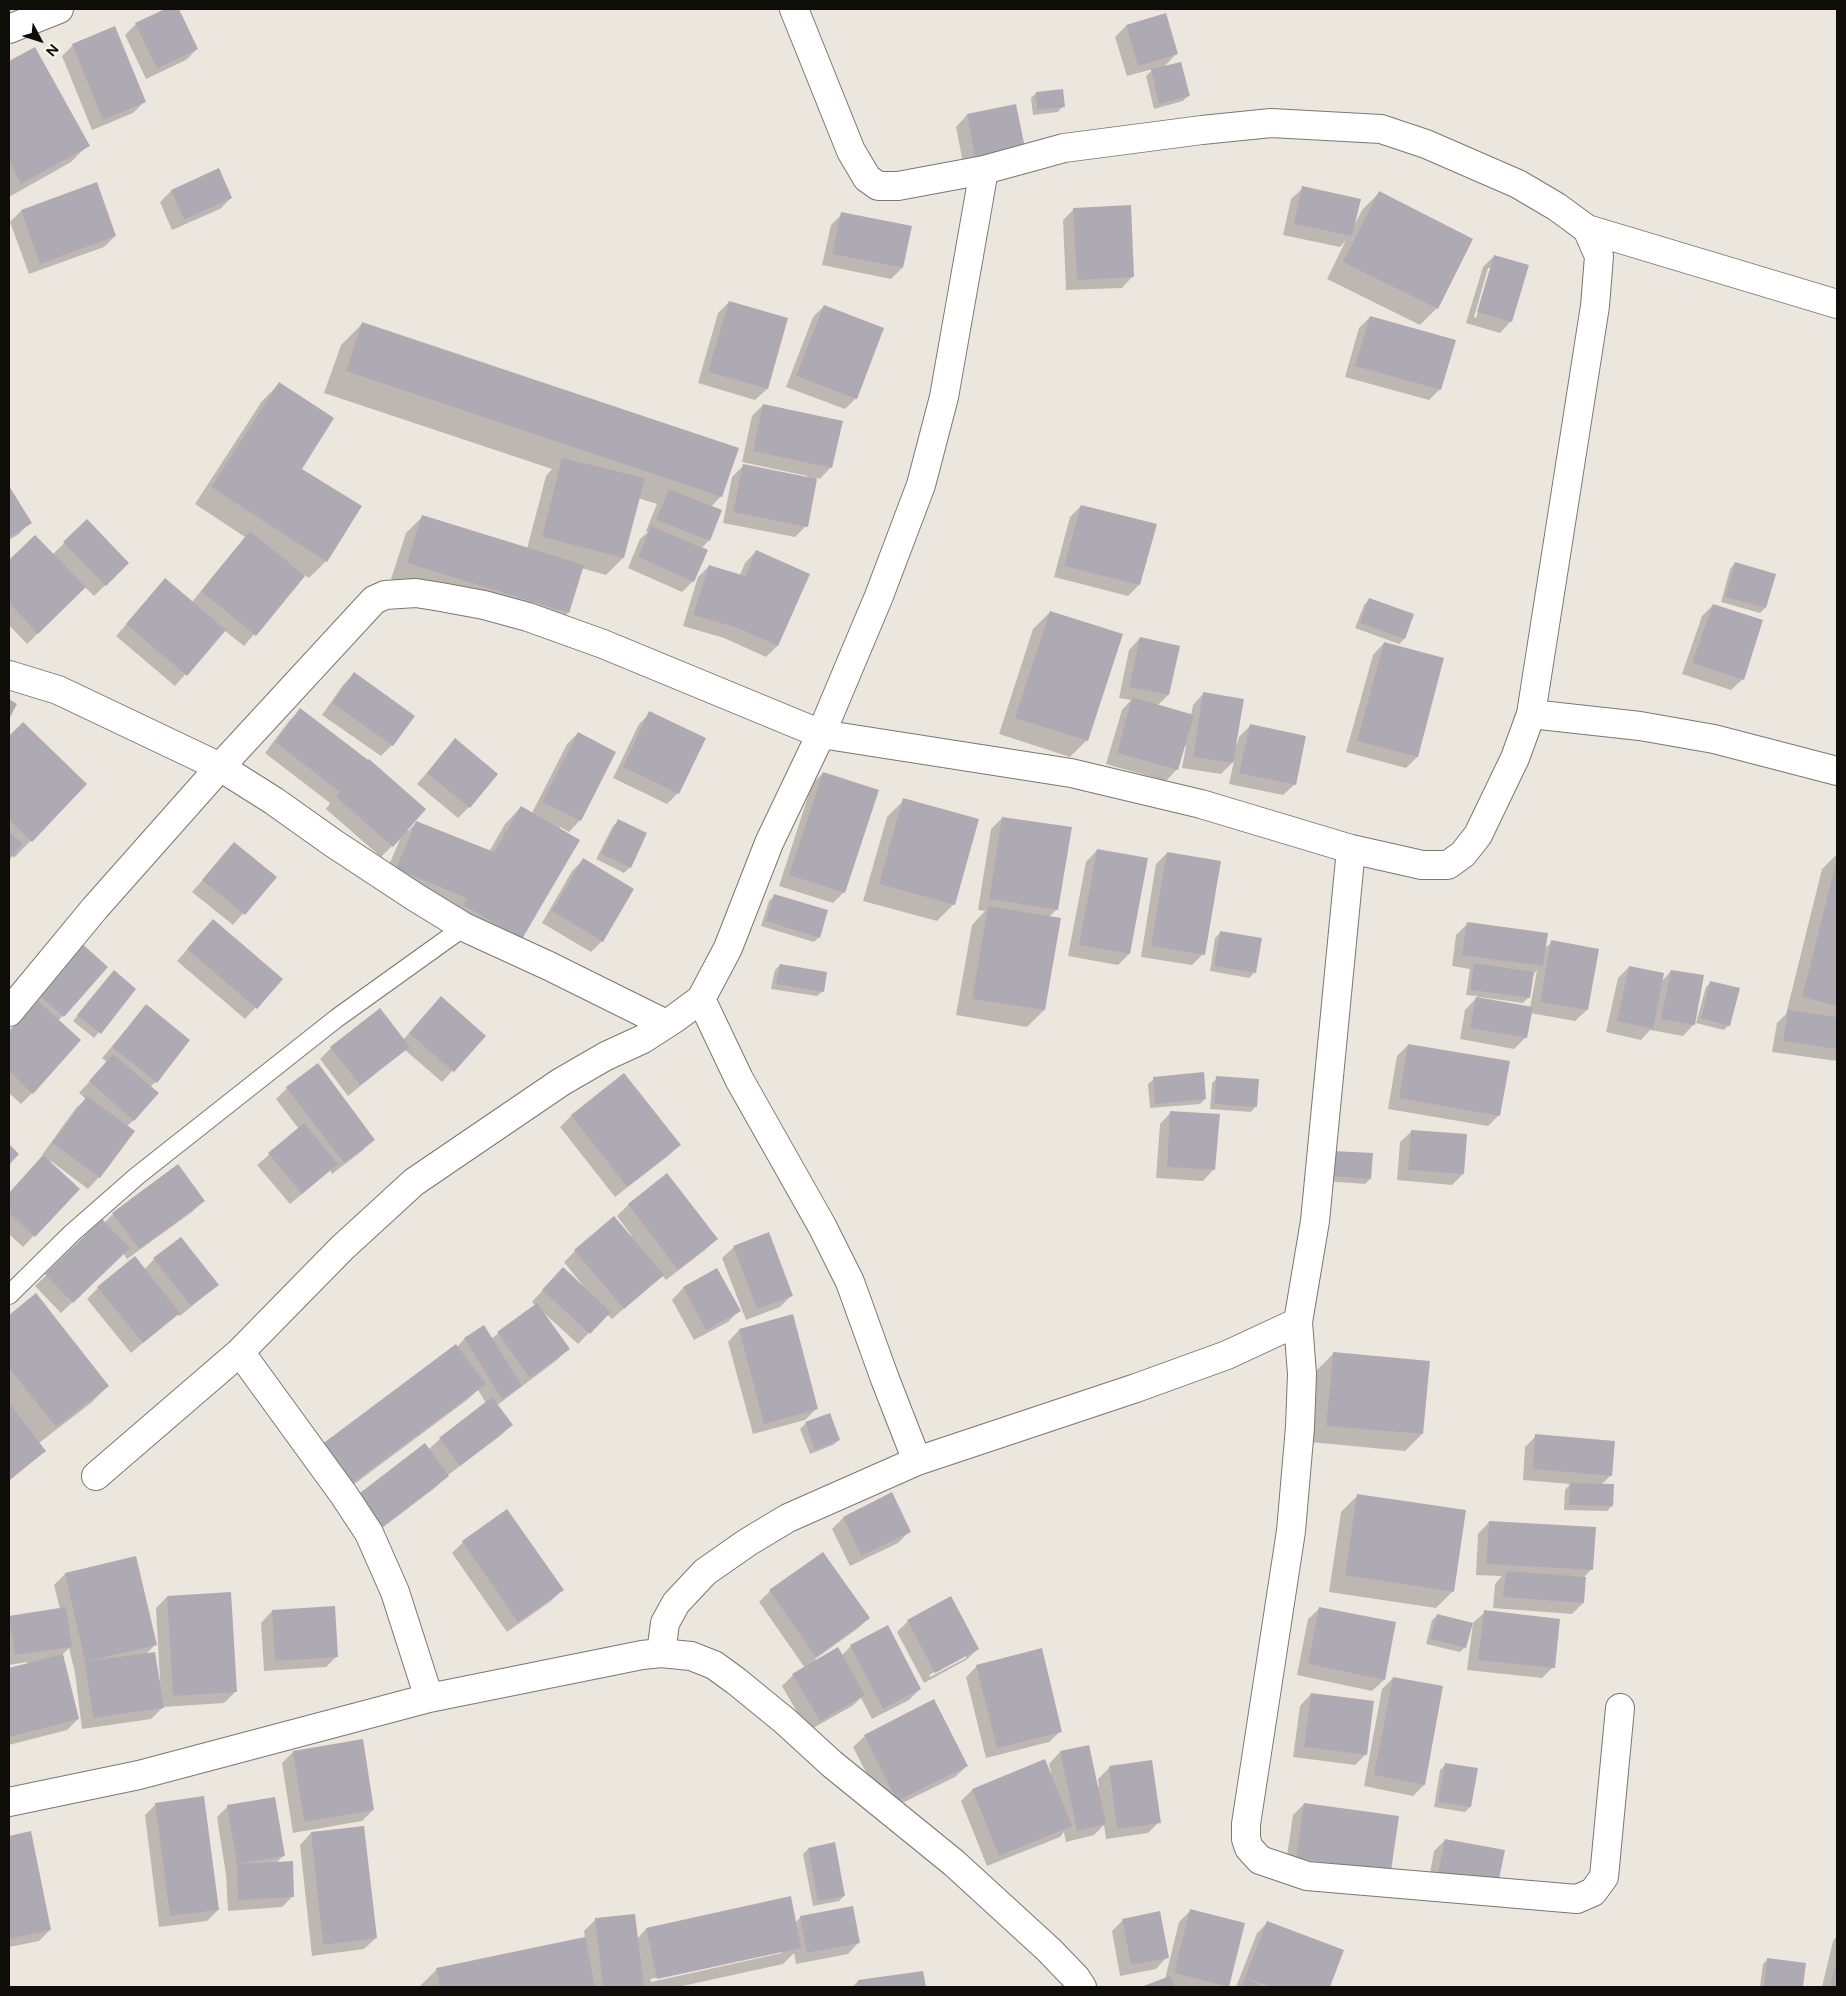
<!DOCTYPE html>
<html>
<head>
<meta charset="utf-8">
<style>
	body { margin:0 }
	#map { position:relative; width:1846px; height:1996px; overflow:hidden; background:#ece7de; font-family:Figtree,sans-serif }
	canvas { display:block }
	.frame { position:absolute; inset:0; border:10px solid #0e0d0a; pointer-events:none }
	.north { position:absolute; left:15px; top:15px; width:50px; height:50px; -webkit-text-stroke:4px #faf4eb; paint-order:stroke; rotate:130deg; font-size:14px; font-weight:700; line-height:20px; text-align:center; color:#0e0d0a }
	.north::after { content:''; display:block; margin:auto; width:18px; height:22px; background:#0e0d0a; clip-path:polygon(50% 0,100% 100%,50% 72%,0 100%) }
</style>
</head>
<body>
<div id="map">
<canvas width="1846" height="1996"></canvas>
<div class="frame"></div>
<div class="north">N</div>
</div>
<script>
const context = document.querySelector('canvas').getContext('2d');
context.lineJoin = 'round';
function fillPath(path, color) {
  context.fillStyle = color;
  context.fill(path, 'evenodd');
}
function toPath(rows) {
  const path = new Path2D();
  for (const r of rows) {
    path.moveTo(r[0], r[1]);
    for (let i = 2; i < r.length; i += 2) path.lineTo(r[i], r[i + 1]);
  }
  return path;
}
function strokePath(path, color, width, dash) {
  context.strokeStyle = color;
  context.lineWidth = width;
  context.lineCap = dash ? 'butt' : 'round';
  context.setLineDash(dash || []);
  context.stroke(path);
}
fillPath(toPath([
	[167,9,178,9,197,49,186,60,146,79,125,35,136,24],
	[1126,26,1176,54,1163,68,1188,96,1183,101,1154,109,1146,76,1153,69,1127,76,1115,37],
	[73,45,144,102,133,113,92,130,62,56],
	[35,48,88,145,71,162,9,197,9,63],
	[1036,93,1063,106,1058,112,1033,115,1031,98],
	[1015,106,965,173,956,127,967,115],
	[1303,188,1354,226,1362,210,1379,193,1472,239,1437,308,1420,325,1327,279,1346,240,1340,247,1283,235,1291,199],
	[171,191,231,198,220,209,172,230,160,202],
	[1074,209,1133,276,1122,288,1066,290,1063,220],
	[21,211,115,236,104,247,29,274,10,222],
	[842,214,902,268,891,279,822,265,831,225],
	[1494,256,1511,321,1500,333,1466,323,1483,267],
	[1488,268,1491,268,1476,318,1474,317],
	[729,302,787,319,767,389,755,400,698,383,718,313],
	[824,306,856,398,845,409,786,387,813,317],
	[1370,317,1440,389,1429,400,1345,377,1359,328],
	[363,323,721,496,711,507,709,540,701,549,693,581,682,592,628,568,640,539,648,532,646,531,657,504,638,498,623,558,606,575,581,568,568,613,551,629,391,579,406,533,423,516,527,549,546,476,552,469,324,393,341,345],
	[279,384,300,469,326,561,309,578,304,575,244,646,224,630,175,686,116,636,165,580,192,602,245,537,195,504,262,401],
	[763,405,831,467,820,479,816,478,806,526,795,537,723,523,732,477,743,466,806,478,807,476,742,462,752,416],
	[9,488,30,522,19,534,9,540],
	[1081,506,1139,585,1128,596,1054,577,1070,517],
	[87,521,128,563,94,596,85,587,27,644,9,625,9,562,35,536,53,554],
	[756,551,808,575,777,646,766,657,724,638,683,626,698,577,709,566,740,575,745,563],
	[1735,563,1765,608,1760,613,1721,602,1730,569],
	[1369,599,1404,639,1399,644,1355,628,1364,605],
	[1713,605,1743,679,1731,690,1682,674,1702,616],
	[1050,612,1087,740,1070,757,999,734,1033,629],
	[1140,638,1168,695,1157,706,1191,715,1193,705,1204,693,1235,743,1237,744,1239,737,1250,726,1295,784,1283,795,1229,784,1234,761,1221,774,1182,768,1186,746,1184,746,1177,769,1166,781,1106,764,1122,710,1131,700,1119,698,1129,650],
	[1384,643,1443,659,1417,757,1406,768,1346,752,1373,655],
	[354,674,392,745,381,756,322,715,343,685],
	[300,710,408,831,416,823,489,852,505,824,521,807,532,813,567,744,578,733,614,752,580,820,569,832,560,827,559,829,521,938,380,886,401,837,381,857,326,809,330,803,265,753,289,721],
	[650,713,678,793,667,804,613,778,639,724],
	[23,724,85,784,14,858,12,855,9,859,9,737],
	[455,740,469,807,458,818,417,784],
	[823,773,844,892,833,903,779,886,812,784],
	[904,800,954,904,937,921,863,901,887,817],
	[1002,818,1057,909,1049,917,1044,1010,1027,1027,956,1015,972,925,985,911,978,910,991,829],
	[618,821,646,834,630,867,624,873,596,859,613,826],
	[234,844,275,877,233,925,192,892],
	[1097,850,1129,954,1118,965,1068,956,1086,862],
	[1167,853,1203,954,1192,965,1141,957,1156,864],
	[1837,854,1837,1061,1772,1052,1777,1023,1786,1014,1822,869],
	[583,860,602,941,591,952,542,923,572,871],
	[774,896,819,937,814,942,761,926,769,901],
	[213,920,281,980,245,1019,177,961],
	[1467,924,1544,949,1552,942,1597,950,1587,1010,1575,1021,1530,1013,1526,1037,1514,1049,1460,1039,1465,1010,1478,996,1466,995,1470,969,1452,966,1456,935],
	[1537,970,1530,1008,1479,999,1479,997,1523,1003,1529,997,1532,976],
	[1221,932,1254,973,1249,978,1210,971,1215,938],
	[68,954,106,967,58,1021,32,1093,21,1104,9,1093,9,1032,26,1013],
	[780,965,823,991,817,996,771,989,775,970],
	[1629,967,1662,981,1671,971,1694,1024,1683,1036,1650,1030,1641,1040,1606,1032,1618,978],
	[109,977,135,989,94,1038,73,1021],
	[1711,982,1729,1025,1724,1030,1696,1023,1706,987],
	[146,1006,156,1082,150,1087,134,1120,127,1126,133,1131,99,1177,88,1189,51,1161,50,1163,78,1189,23,1247,9,1234,9,1193,44,1156,42,1155,76,1108,86,1099,79,1093,107,1062,102,1058],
	[430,1009,484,1036,442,1082,405,1050,348,1096,320,1059,331,1048,403,1040],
	[1408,1045,1499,1115,1488,1126,1388,1109,1397,1056],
	[624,1074,679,1145,668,1156,615,1197,560,1127,571,1116],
	[1217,1078,1256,1106,1251,1112,1210,1109,1212,1083],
	[1154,1079,1205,1099,1200,1104,1150,1108,1148,1084],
	[287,1088,373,1140,362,1151,332,1174,330,1170,290,1204,257,1165,299,1129,276,1099],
	[1171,1112,1214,1169,1203,1181,1156,1178,1160,1124],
	[1412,1131,1463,1174,1452,1185,1397,1180,1400,1142],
	[1327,1157,1370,1179,1365,1184,1325,1181],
	[667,1175,716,1239,705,1250,666,1280,662,1275,612,1319,607,1314,578,1344,544,1313,568,1349,557,1360,496,1406,511,1425,500,1436,448,1475,436,1487,369,1538,428,1450,440,1439,486,1403,478,1390,467,1400,333,1500,457,1347,464,1339,484,1327,491,1339,535,1305,532,1302,552,1280,584,1289,585,1288,564,1262,575,1251,632,1236,617,1216,628,1205],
	[203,1201,192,1212,127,1259,123,1253,61,1313,35,1286,102,1221,104,1223,113,1214],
	[734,1247,791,1296,780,1307,746,1320,722,1258],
	[154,1259,217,1285,180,1316,177,1314,131,1353,87,1299,98,1288,144,1270],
	[716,1269,739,1311,728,1322,694,1340,672,1300,683,1288],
	[36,1295,108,1386,91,1403,39,1443,45,1451,9,1481,9,1317],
	[792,1316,816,1409,805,1420,753,1434,728,1342,739,1330],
	[1333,1354,1422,1434,1405,1451,1310,1442,1316,1371],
	[829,1414,839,1440,833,1445,810,1454,800,1429,805,1424],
	[1536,1436,1611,1475,1601,1485,1612,1506,1607,1511,1564,1510,1565,1490,1570,1484,1523,1480,1525,1447],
	[1358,1495,1453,1591,1436,1608,1329,1592,1341,1512],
	[843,1518,909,1532,898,1543,850,1566,832,1529],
	[1489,1522,1592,1569,1583,1578,1583,1603,1572,1614,1493,1608,1495,1584,1502,1576,1476,1575,1478,1534],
	[463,1542,562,1590,551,1601,507,1632,452,1553],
	[823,1554,869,1618,857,1629,815,1659,816,1661,841,1656,851,1646,920,1689,909,1700,872,1719,861,1698,852,1706,808,1731,782,1686,793,1675,805,1668,759,1602,770,1591],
	[135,1557,156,1644,146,1654,158,1681,160,1681,156,1608,167,1597,235,1692,224,1703,163,1707,151,1719,82,1729,75,1673,69,1648,62,1655,78,1719,67,1730,9,1745,9,1669,27,1664,27,1662,9,1665,9,1618,60,1609,54,1585,65,1574],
	[1320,1608,1395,1623,1384,1680,1372,1691,1297,1675,1308,1619],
	[272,1611,337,1656,326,1667,264,1671,261,1623],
	[1485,1612,1553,1667,1542,1678,1467,1670,1473,1623],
	[1438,1615,1465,1647,1460,1652,1426,1644,1432,1620],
	[908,1621,978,1649,966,1660,924,1683,897,1632],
	[966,1655,966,1658,930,1677,929,1675],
	[977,1666,1061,1731,1049,1742,986,1758,966,1677],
	[1393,1678,1424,1785,1413,1796,1364,1786,1382,1689],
	[1311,1694,1366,1754,1355,1765,1293,1757,1300,1706],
	[865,1736,967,1766,955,1777,886,1811,853,1747],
	[1088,1747,1097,1787,1099,1786,1098,1779,1109,1768,1151,1761,1159,1822,1148,1833,1106,1839,1104,1825,1094,1835,1066,1842,1064,1832,1060,1837,987,1866,961,1801,972,1790,1044,1760,1050,1773,1051,1772,1049,1764,1060,1752],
	[293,1752,373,1810,362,1821,293,1833,282,1763],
	[1446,1764,1470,1807,1465,1812,1434,1807,1440,1770],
	[156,1804,218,1910,207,1921,159,1927,145,1815],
	[1304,1804,1378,1882,1285,1869,1293,1815],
	[228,1806,283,1856,276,1863,293,1896,282,1907,228,1911,226,1875,217,1817],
	[363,1827,376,1938,364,1949,312,1956,300,1845,311,1833],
	[30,1832,50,1930,39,1941,9,1947,9,1837],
	[1445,1840,1503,1851,1428,1884,1434,1851],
	[808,1849,844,1896,839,1901,813,1906,803,1854],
	[1190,1911,1228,1986,1144,1987,1165,1979,1179,1922],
	[801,1917,859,1942,848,1954,796,1964,794,1953,783,1964,678,1987,420,1986,437,1969,585,1938,584,1931,596,1919,637,1939,646,1929,795,1923],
	[782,1951,782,1953,651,1982,650,1979],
	[1123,1920,1167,1957,1156,1969,1120,1976,1112,1931],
	[1268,1922,1342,1951,1329,1987,1236,1987,1257,1933],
	[1837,1936,1837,1987,1822,1987,1833,1941],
	[1768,1959,1805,1964,1802,1987,1760,1987,1763,1964],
	[922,1972,924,1987,852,1987,858,1981]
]), '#0003');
fillPath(toPath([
	[165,9,179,9,198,49,157,69,135,23],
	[1166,13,1178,54,1138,66,1126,25],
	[115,26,146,102,103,120,72,44],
	[35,47,90,146,21,184,9,161,9,61],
	[1181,62,1190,96,1159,104,1151,69],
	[1063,89,1065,107,1037,110,1036,92],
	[1016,104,1026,153,976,163,967,114],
	[219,168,232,198,184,220,171,190],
	[97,182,116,236,40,264,21,210],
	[1302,186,1361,199,1352,236,1294,224],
	[1379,191,1473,239,1438,309,1343,262],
	[1131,205,1134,277,1077,280,1073,208],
	[841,212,912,226,903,268,832,254],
	[1494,255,1529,265,1512,322,1477,312],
	[729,301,788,318,768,389,708,372],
	[824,305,884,328,857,399,796,376],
	[1370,316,1456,340,1441,390,1355,366],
	[362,322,739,448,722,497,346,371],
	[279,382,334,418,302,469,362,506,327,562,211,487],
	[763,404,843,421,832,468,753,451],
	[562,458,645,478,624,558,542,537],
	[743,464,817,479,808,527,733,512],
	[9,486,32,523,9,538],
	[669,489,722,510,710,541,656,520],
	[1081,505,1157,524,1140,585,1064,566],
	[422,515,584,565,569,613,407,563],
	[87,519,129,563,106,586,63,542],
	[651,526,708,550,694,582,638,557],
	[250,531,305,576,256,636,201,591],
	[35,535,86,587,38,634,9,603,9,560],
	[756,550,810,574,778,646,735,627,693,615,709,565,745,576],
	[1735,562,1776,574,1766,608,1725,597],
	[165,578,226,630,187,676,126,624],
	[1369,598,1414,614,1405,639,1360,623],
	[1713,604,1763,620,1744,680,1692,663],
	[1050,611,1123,634,1088,741,1015,718],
	[1140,637,1180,646,1169,695,1129,687],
	[1384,642,1444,658,1418,757,1357,741],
	[354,672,415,716,393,746,332,703],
	[1203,692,1244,699,1233,763,1193,757],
	[1132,697,1194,715,1178,770,1117,753],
	[9,699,17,704,9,719],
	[300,708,368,760,369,759,426,809,393,847,336,797,340,792,275,742],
	[649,711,706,738,679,794,623,767],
	[23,722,87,784,32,842,9,820,9,736],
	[1250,724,1306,736,1296,785,1239,773],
	[578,732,616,752,581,821,542,802],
	[455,738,498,774,470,808,427,773],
	[823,772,879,790,845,893,789,875],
	[903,798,979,819,955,905,879,884],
	[521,806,580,840,522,939,463,905,467,898,396,869,416,821,494,852],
	[1002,817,1072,827,1058,910,989,899],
	[618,819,647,833,631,868,601,854],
	[9,832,23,844,9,860],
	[234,842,277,877,245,915,202,880],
	[1097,849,1148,858,1130,954,1079,945],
	[1167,852,1221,861,1205,955,1151,946],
	[583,858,634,889,603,942,552,911],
	[1837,859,1837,1006,1802,997],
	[774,894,828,910,820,938,766,921],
	[988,906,1061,918,1045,1010,972,999],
	[213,919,283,979,257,1009,187,949],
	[1467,922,1548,933,1543,966,1462,955],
	[1220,931,1262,938,1256,973,1214,966],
	[1551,940,1599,949,1588,1010,1540,1002],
	[79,941,108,967,64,1017,35,992],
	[1474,963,1534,972,1530,998,1470,990],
	[780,964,827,972,824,992,776,984],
	[1629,966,1664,973,1653,1029,1617,1021],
	[114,970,136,989,101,1034,77,1015],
	[1671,970,1704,975,1695,1025,1661,1019],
	[1710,981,1740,988,1730,1026,1701,1018],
	[441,996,486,1036,454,1072,409,1033],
	[1476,997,1533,1007,1527,1038,1470,1028],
	[37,1000,81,1040,33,1094,9,1071,9,1031],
	[146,1004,190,1040,157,1083,112,1047],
	[380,1008,410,1047,360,1085,330,1047],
	[1788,1010,1837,1017,1837,1049,1783,1041],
	[1408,1044,1510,1061,1500,1116,1399,1098],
	[113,1054,159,1093,134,1121,89,1081],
	[318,1063,375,1140,344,1163,286,1087],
	[1204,1072,1206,1099,1155,1104,1153,1077],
	[624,1073,681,1145,627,1187,571,1115],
	[1216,1076,1259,1079,1257,1107,1214,1104],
	[87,1096,135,1131,100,1178,52,1143],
	[1170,1111,1220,1114,1215,1170,1167,1167],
	[304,1123,338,1164,302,1194,268,1153],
	[1411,1130,1467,1134,1464,1174,1408,1170],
	[9,1144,19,1154,9,1165],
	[1332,1151,1373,1153,1371,1179,1330,1176],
	[43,1155,80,1189,35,1237,9,1213,9,1193],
	[178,1164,205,1201,139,1249,112,1213],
	[667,1173,718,1239,678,1270,628,1204],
	[614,1216,664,1275,624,1309,574,1250],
	[102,1219,130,1248,73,1303,45,1274],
	[769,1232,793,1296,757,1309,733,1246],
	[181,1237,219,1285,191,1306,153,1258],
	[135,1256,180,1313,143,1343,97,1287],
	[563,1267,611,1312,590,1334,542,1290],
	[717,1268,741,1311,706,1330,683,1287],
	[36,1293,109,1386,56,1427,9,1368,9,1315],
	[537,1303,570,1349,530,1378,497,1332],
	[793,1314,818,1409,764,1424,739,1329],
	[484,1325,522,1386,502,1399,464,1338],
	[456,1344,486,1384,351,1484,321,1445],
	[1333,1352,1430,1361,1423,1434,1326,1426],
	[492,1397,513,1425,460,1466,439,1438],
	[9,1403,46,1451,9,1480],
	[830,1413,840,1440,815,1450,805,1422],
	[1535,1434,1615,1441,1612,1476,1533,1469],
	[425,1443,449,1476,381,1528,356,1496],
	[1570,1483,1614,1484,1613,1506,1569,1505],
	[892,1492,911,1532,861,1556,843,1517],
	[1357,1494,1466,1510,1454,1592,1345,1575],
	[507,1509,564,1590,518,1622,462,1541],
	[1489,1521,1596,1527,1593,1570,1486,1564],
	[823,1552,870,1618,816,1657,769,1590],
	[136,1556,157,1645,88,1661,155,1652,164,1708,93,1718,85,1662,65,1573],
	[1506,1571,1586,1577,1584,1603,1503,1597],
	[231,1592,237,1692,173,1696,167,1596],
	[951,1596,979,1649,935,1673,907,1620],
	[335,1606,338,1657,275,1661,272,1610],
	[66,1607,72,1647,15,1655,9,1616],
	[1319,1607,1396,1622,1385,1680,1308,1664],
	[1484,1610,1560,1619,1555,1668,1478,1660],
	[1437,1614,1473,1623,1466,1648,1430,1639],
	[888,1625,921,1689,883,1709,850,1645],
	[838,1647,865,1695,820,1721,792,1674],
	[1042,1648,1062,1732,997,1748,976,1665],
	[63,1654,79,1719,9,1737,9,1668],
	[1393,1677,1443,1686,1425,1785,1374,1775],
	[1311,1693,1374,1701,1367,1755,1304,1747],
	[934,1699,968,1766,897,1801,864,1735],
	[363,1739,374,1810,304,1822,293,1751],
	[1089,1745,1106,1824,1077,1831,1060,1751],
	[1045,1759,1072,1826,999,1856,972,1789],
	[1152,1760,1161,1823,1117,1829,1109,1766],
	[1445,1763,1478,1768,1471,1807,1438,1802],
	[204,1796,219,1910,170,1916,155,1803],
	[275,1797,285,1856,237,1864,293,1861,294,1897,238,1900,237,1864,227,1805],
	[1304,1803,1399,1816,1391,1871,1296,1858],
	[364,1826,377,1938,323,1945,311,1832],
	[31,1831,51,1930,9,1939,9,1836],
	[1445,1839,1505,1850,1498,1884,1438,1873],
	[835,1842,845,1896,818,1901,808,1848],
	[791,1896,801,1948,657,1979,646,1928],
	[853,1906,860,1943,807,1953,800,1916],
	[1190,1909,1245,1923,1229,1987,1174,1973],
	[1160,1911,1169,1958,1131,1965,1122,1919],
	[635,1914,644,1987,603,1987,595,1918],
	[1267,1921,1344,1950,1330,1987,1271,1987,1246,1978,1263,1987,1241,1987],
	[585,1937,595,1987,440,1987,436,1968],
	[1767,1958,1806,1963,1803,1987,1764,1987],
	[1836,1959,1837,1987,1830,1987],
	[923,1971,926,1987,858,1987,858,1980],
	[1170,1976,1175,1987,1141,1987]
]), '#aeaab3');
const service = toPath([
	[9,1295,72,1233,137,1176,337,1018,464,927]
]);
const minor = toPath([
	[794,9,851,151,867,178,878,186,898,186,984,170],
	[9,29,59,9],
	[1587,229,1837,304],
	[9,675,58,690,220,767,274,801,333,843,415,897,464,927,549,966,666,1024],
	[1531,714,1640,726,1714,739,1837,771],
	[701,999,739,1079,822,1226,850,1282,885,1379,917,1461],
	[9,1012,95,908,220,767,374,600,385,595,416,593,441,597,484,605,528,617,603,644,821,734,1071,773,1201,804,1351,849],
	[240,1352,344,1495,369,1533,395,1592,429,1698],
	[96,1476,240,1352,342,1248,414,1182,561,1082,606,1056,643,1039,674,1019,701,999,728,948,769,843,821,734,879,596,921,485,944,397,984,170,1064,148,1202,130,1271,123,1381,129,1426,144,1518,184,1557,207,1587,229,1599,256,1595,306,1531,714,1515,758,1478,835,1463,854,1448,865,1422,865,1351,849,1315,1221,1298,1322,1302,1374,1300,1427,1291,1531,1246,1824,1246,1839,1249,1848,1260,1860,1307,1876,1577,1899,1593,1892,1604,1877,1620,1708],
	[661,1653,665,1623,676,1603,705,1572,748,1542,788,1518,917,1461,1136,1388,1227,1355,1298,1322],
	[9,1802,139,1775,429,1698,642,1655,661,1653,691,1656,714,1665,736,1681,785,1721,832,1764,954,1863,1049,1950,1076,1978,1082,1987]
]);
strokePath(service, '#7c776f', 20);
strokePath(minor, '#7c776f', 30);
strokePath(service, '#fff', 18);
strokePath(minor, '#fff', 28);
</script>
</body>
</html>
